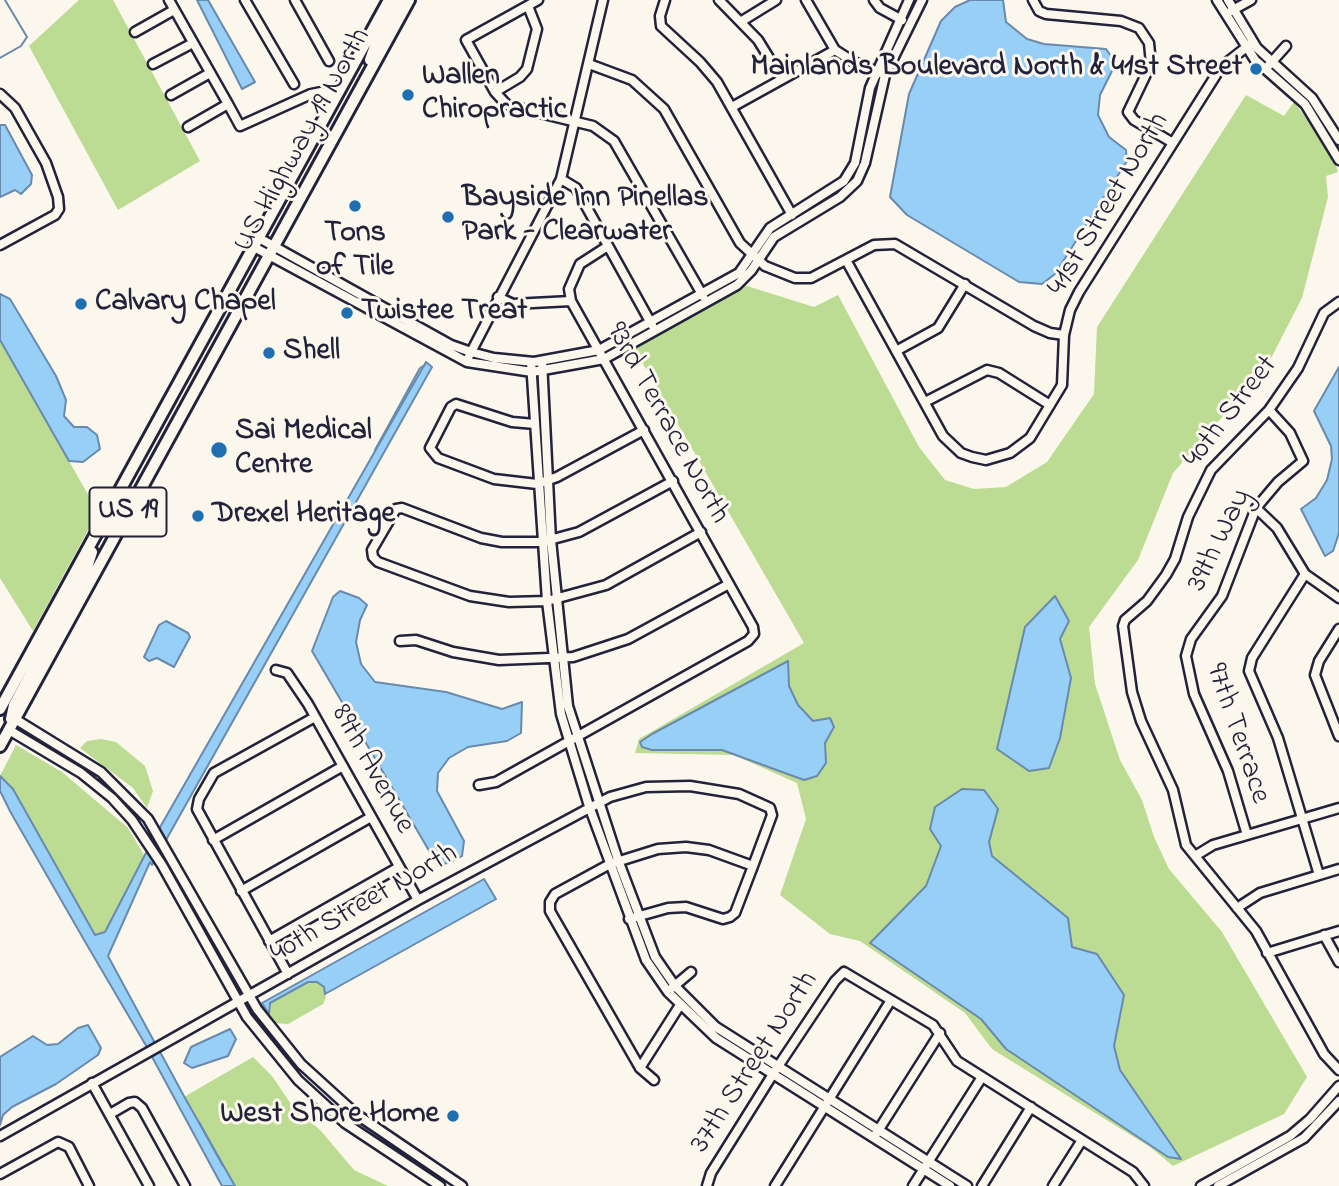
<!DOCTYPE html>
<html>
<head>
<meta charset="utf-8">
<style>
	body { margin:0 }
	canvas { display:block; background:#fbf7ec }
</style>
</head>
<body>
<canvas width="1339" height="1186"></canvas>
<script>
const context = document.querySelector('canvas').getContext('2d');
context.lineJoin = 'round';
function fillPath(path, color) {
  context.fillStyle = color;
  context.fill(path, 'evenodd');
}
function toPath(rows) {
  const path = new Path2D();
  for (const r of rows) {
    path.moveTo(r[0], r[1]);
    for (let i = 2; i < r.length; i += 2) path.lineTo(r[i], r[i + 1]);
  }
  return path;
}
function strokePath(path, color, width, dash) {
  context.strokeStyle = color;
  context.lineWidth = width;
  context.lineCap = dash ? 'butt' : 'round';
  context.setLineDash(dash || []);
  context.stroke(path);
}
function write(font, color, halo, rows, align = 'center') {
  context.font = font + ' "Indie Flower",sans-serif';
  context.lineWidth = 6;
  context.setLineDash([]);
  context.textBaseline = 'middle';
  context.strokeStyle = halo;
  context.fillStyle = color;
  for (const [text, x, y, turn = 0] of rows) {
    context.save();
    context.translate(x, y);
    context.rotate((+turn || 0) * Math.PI / 180);
    context.textAlign = isNaN(turn) ? turn : align;
    if (halo) context.strokeText(text, 0, 0);
    context.fillText(text, 0, 0);
    context.restore();
  }
}
fillPath(toPath([
	[79,0,113,0,200,161,118,210,29,46],
	[1246,95,1284,116,1294,102,1332,153,1338,172,1326,176,1328,197,1302,298,1267,366,1173,473,1138,560,1089,627,1095,684,1120,760,1142,800,1154,837,1169,869,1222,932,1307,1077,1284,1114,1173,1166,1150,1147,992,1049,965,1013,860,941,830,934,780,895,806,819,797,783,734,755,635,753,639,739,804,643,634,348,744,285,814,307,838,295,919,447,945,480,974,489,1006,487,1047,462,1094,394,1097,327],
	[0,340,98,512,33,631,0,578],
	[101,739,116,742,145,766,153,791,147,808,133,788,80,748,87,741],
	[16,745,62,772,128,828,144,855,105,932,95,936,13,789,0,776],
	[308,982,317,982,324,987,326,997,323,1004,288,1024,274,1023,269,1014,270,1003],
	[253,1057,272,1076,291,1104,321,1131,354,1170,388,1186,235,1186,184,1097]
]), '#bcdb93');
const water = toPath([
	[197,0,208,0,255,82,242,89,197,0],
	[970,0,1003,0,1006,22,1027,39,1044,44,1106,49,1116,63,1100,95,1098,115,1109,137,1126,150,1127,161,1055,274,1042,284,1019,282,907,215,890,197,909,94,941,21,955,7,970,0],
	[0,125,5,125,32,175,31,184,21,194,15,190,0,197,0,125],
	[0,294,10,299,56,376,66,400,64,416,74,427,87,427,97,435,100,449,83,462,69,461,0,340,0,294],
	[426,362,432,367,166,840,159,829,426,362],
	[1339,367,1339,533,1333,551,1325,556,1301,509,1316,498,1327,480,1332,459,1331,446,1314,411,1339,367],
	[340,591,359,598,367,605,360,620,356,642,361,664,375,682,446,692,502,709,522,702,521,733,507,741,468,747,449,758,438,773,437,791,464,841,462,856,453,861,438,866,312,651,333,597,340,591],
	[1055,596,1069,621,1060,639,1071,678,1060,738,1049,768,1029,771,997,749,1025,627,1055,596],
	[166,621,188,633,190,637,174,667,157,658,149,661,144,657,159,625,166,621],
	[788,661,789,686,798,705,813,721,830,718,834,727,825,743,826,763,817,776,804,780,722,750,652,750,642,747,640,742,652,734,788,661],
	[0,776,13,789,95,935,105,932,148,849,155,860,152,865,150,862,108,956,156,1045,148,1049,87,945,11,813,0,791,0,776],
	[962,789,984,790,998,809,989,842,992,856,1068,918,1072,947,1097,954,1124,995,1114,1046,1120,1070,1181,1159,1168,1157,1006,1049,981,1019,870,943,926,886,941,846,930,829,935,807,962,789],
	[484,879,496,899,325,994,324,987,317,982,308,982,270,1003,269,1014,262,1003,484,879],
	[88,1025,101,1048,98,1055,56,1084,12,1107,3,1115,0,1125,0,1057,33,1036,47,1045,58,1044,78,1028,88,1025],
	[230,1029,236,1039,228,1056,192,1068,184,1063,191,1047,230,1029],
	[159,1050,185,1098,235,1186,222,1186,151,1055,159,1050]
]);
fillPath(water, '#98cff7');
strokePath(water, '#698aac', 2);
strokePath(toPath([
	[0,58,21,46,27,37,5,0],
	[375,450,420,368,425,365],
	[199,1122,223,1166]
]), '#698aac', 2);
const minor = toPath([
	[169,0,228,104],
	[245,0,294,84],
	[295,0,329,61],
	[538,0,466,40,495,92,507,105,593,126,614,141,703,296],
	[665,0,660,16,661,26,700,62,717,82,792,215],
	[719,0,758,40,782,79],
	[806,0,835,50,854,62,879,73],
	[874,0,880,8,902,20],
	[1033,0,1039,11,1046,14,1121,21,1139,28,1149,43,1151,64,1128,112,1134,120,1173,143],
	[1217,0,1255,60,1305,104,1339,160],
	[1228,0,1257,48,1312,98,1339,140],
	[1231,11,1251,0],
	[742,21,776,0],
	[135,32,174,10],
	[153,64,193,43],
	[589,64,632,80,664,109,740,243,765,266,795,278,811,278,874,245,895,244,1034,326,1050,333,1064,335],
	[1269,65,1286,46],
	[495,92,520,77,527,69,537,29,528,6],
	[0,94,15,108,46,163,58,197,59,209,55,215,0,245],
	[171,95,210,73],
	[732,107,835,50],
	[188,127,228,104,240,126,311,94,321,92,337,96],
	[561,179,576,188,652,325],
	[259,238,451,345,471,352,494,358,534,362,599,350,739,273,770,228,844,181,855,163,870,88,909,0],
	[254,247,467,362,532,372,604,359,737,285,751,271,774,237,840,197,857,181,865,163,885,75,922,0],
	[846,260,943,436,961,453,972,457,986,460,1010,453,1030,438,1062,385,1064,335,1070,310,1079,292,1221,67,1253,42],
	[498,297,513,304,571,301],
	[1339,302,1324,313,1298,368,1269,410,1211,470,1188,517,1175,559,1166,575,1147,601,1125,620,1123,626,1132,692,1141,721,1173,790,1186,845,1256,931,1324,1054,1339,1070],
	[896,351,938,328,965,284],
	[469,356,561,179,603,0],
	[542,361,551,540,568,706,618,860,655,957,675,986,716,1027,967,1186],
	[531,362,547,601,561,714,589,806,646,960,668,992,716,1038,950,1186],
	[925,402,987,370,999,373,1050,405],
	[535,424,512,422,456,404,451,407,430,448,438,458,494,479,537,484,557,477,644,430],
	[673,481,579,532,542,542,502,542,481,538,402,508,396,509,372,550,373,557,378,562,470,596,509,602,547,601,606,585,701,532],
	[1256,508,1277,528,1305,574,1339,598],
	[1305,574,1252,658,1249,671,1278,738,1319,875],
	[1339,629,1319,661,1315,675,1339,736],
	[400,641,416,640,453,652,499,660,573,657,628,639,729,584],
	[276,670,287,673,308,704,418,900],
	[15,719,101,772,148,819,257,1009,301,1064,356,1114,462,1186],
	[9,730,81,773,112,798,132,820,162,865,247,1017,298,1080,345,1123,440,1186],
	[479,785,496,782,748,641,754,634,753,627,571,301,569,289,580,264,608,246],
	[1247,835,1228,771,1194,694,1186,656,1191,639,1222,596,1256,508,1278,482,1303,461,1290,433,1269,410],
	[213,840,343,766],
	[1195,856,1213,845,1339,808],
	[241,891,371,817],
	[1237,908,1260,893,1339,869],
	[1324,935,1339,962],
	[269,941,399,867],
	[1267,953,1339,931],
	[288,974,197,809,199,799,214,773,315,717],
	[672,988,691,972],
	[640,1068,680,1005],
	[654,1080,640,1068,550,911,550,902,555,894,610,864,658,849,686,847,709,850,753,866],
	[92,1083,149,1186],
	[110,1114,129,1103,135,1102,142,1108,185,1186],
	[876,1134,940,1033],
	[0,1136,418,900,610,797,646,787,690,786,739,794,770,808,772,815,753,866,735,913,730,917,723,919,686,907,668,908,629,919],
	[0,1174,58,1142,69,1147,89,1186],
	[707,1186,711,1173,773,1074,835,981,844,972,933,1025,957,1061,1133,1172,1144,1186],
	[775,1186,891,1000],
	[913,1186,982,1077],
	[982,1186,1031,1107],
	[1053,1186,1082,1140],
	[1201,1186,1290,1136,1310,1119,1339,1086],
	[1218,1186,1304,1138,1339,1101]
]);
const highway = toPath([
	[370,60,379,35,399,0],
	[0,709,389,0],
	[11,719,14,705,86,571,92,552],
	[0,746,409,0]
]);
strokePath(minor, '#22223b', 13);
strokePath(highway, '#22223b', 16);
strokePath(minor, '#fbf7ec', 8);
strokePath(highway, '#fbf7ec', 10);
for (const [x, y, r, color] of [
	[1256,69,7,"#1f6fb2"],
	[408,95,7,"#1f6fb2"],
	[355,206,7,"#1f6fb2"],
	[448,217,7,"#1f6fb2"],
	[81,304,7,"#1f6fb2"],
	[347,313,7,"#1f6fb2"],
	[269,353,7,"#1f6fb2"],
	[219,450,9,"#1f6fb2"],
	[198,516,7,"#1f6fb2"],
	[453,1116,7,"#1f6fb2"]
]) {
  const dot = new Path2D();
  dot.arc(x, y, r, 0, 2 * Math.PI);
  context.fillStyle = color;
  context.fill(dot);
  strokePath(dot, '#fbf7ec', 2.5);
}
for (const [x, y, w] of [
	[128,512,77]
]) {
  const box = new Path2D();
  box.roundRect(x - w / 2, y - 24.5, w, 49, 5);
  context.fillStyle = '#fbf7ec';
  context.fill(box);
  strokePath(box, '#22223b', 2);
}
write('bold 28px', '#22223b', null, [
	["US 19",128,512]
]);
write('bold 30px', '#22223b', '#fbf7ec', [
	["Mainlands Boulevard North & 41st Street",1242,69,"right"],
	["Wallen",422,78],
	["Chiropractic",422,112],
	["Bayside Inn Pinellas",462,200],
	["Park - Clearwater",462,234],
	["Tons",355,235,"center"],
	["of Tile",355,269,"center"],
	["Calvary Chapel",95,304],
	["Twistee Treat",361,313],
	["Shell",283,353],
	["Sai Medical",235,433],
	["Centre",235,467],
	["Drexel Heritage",212,516],
	["West Shore Home",439,1116,"right"]
], 'left');
write('30px', '#22223b', '#fbf7ec', [
	["US Highway 19 North",304,141,-61],
	["41st Street North",1110,205,-59],
	["40th Street",1232,413,-52],
	["93rd Terrace North",666,424,61],
	["39th Way",1221,541,-64],
	["97th Terrace",1236,734,71],
	["89th Avenue",371,770,61],
	["40th Street North",365,905,-30],
	["37th Street North",756,1063,-57]
]);
</script>
</body>
</html>
